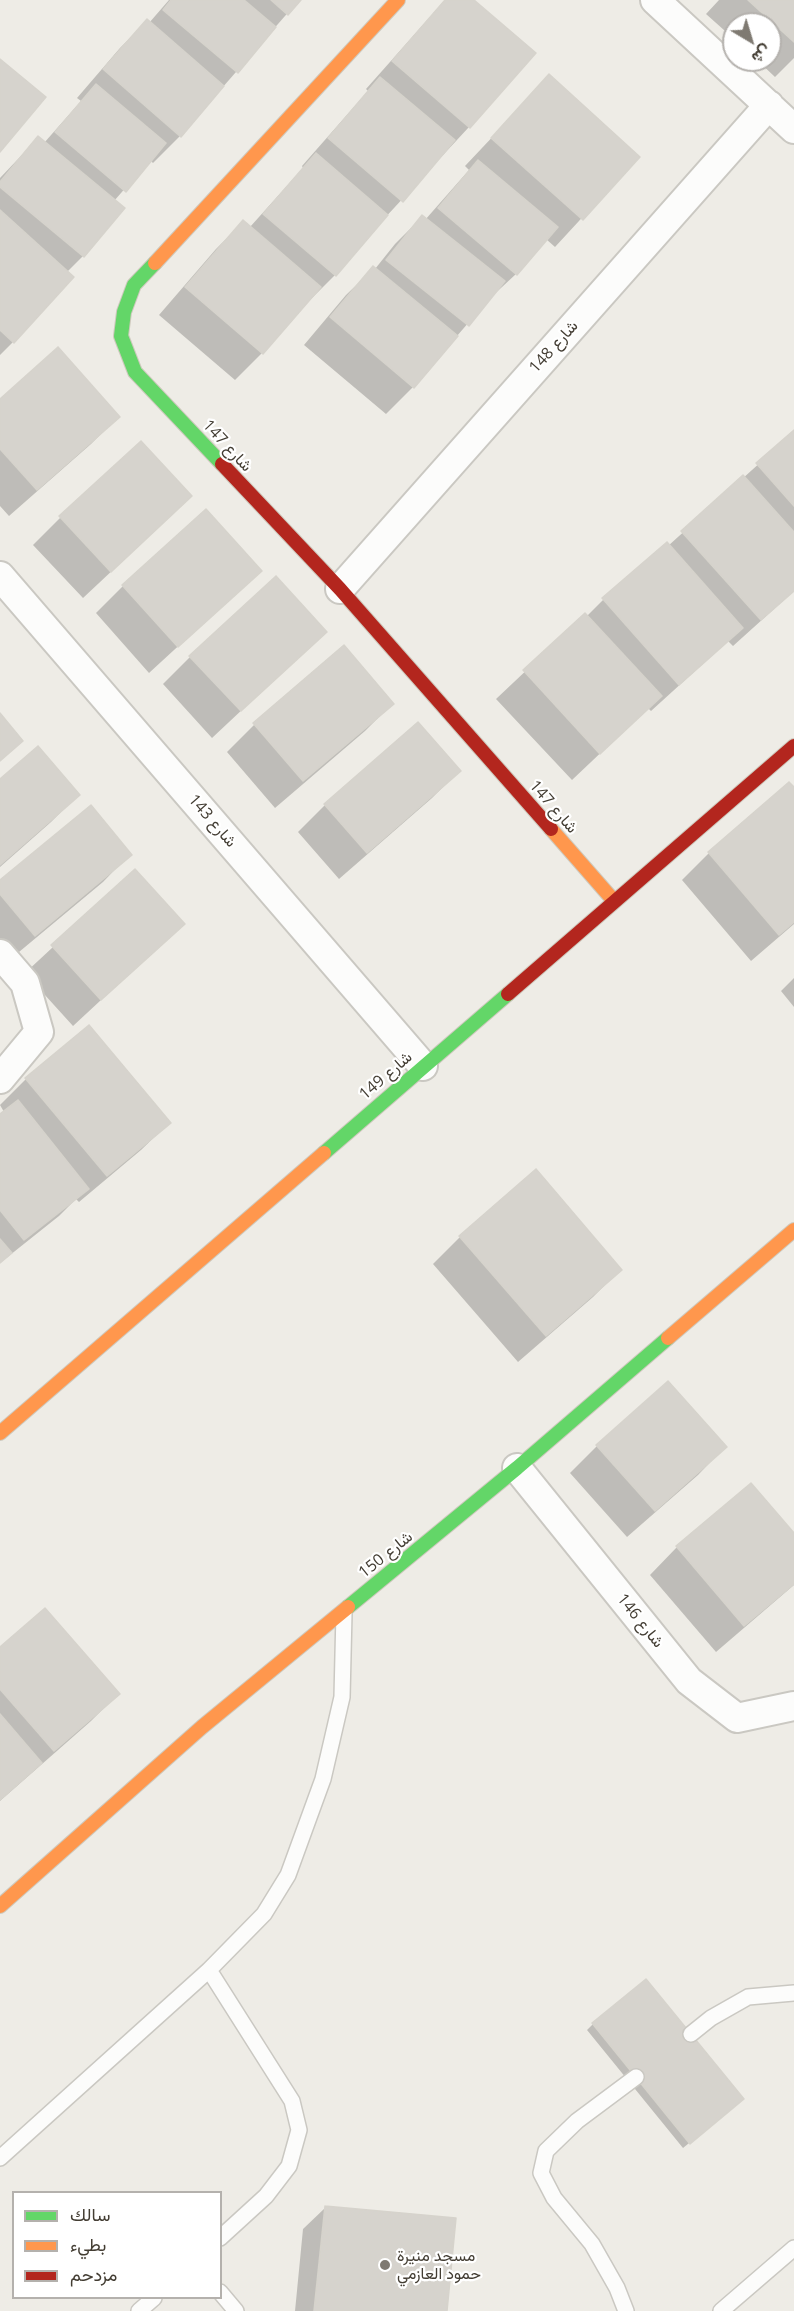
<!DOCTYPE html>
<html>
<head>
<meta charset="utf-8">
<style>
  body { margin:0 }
  #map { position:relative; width:794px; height:2311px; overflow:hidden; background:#eeece6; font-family:"Open Sans",Vazirmatn,sans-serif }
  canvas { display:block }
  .legend { position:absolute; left:12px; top:2191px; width:210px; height:108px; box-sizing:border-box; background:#fff; border:2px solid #b4b1ad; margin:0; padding:8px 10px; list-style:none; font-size:18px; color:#433d33 }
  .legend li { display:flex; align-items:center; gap:12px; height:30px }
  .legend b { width:30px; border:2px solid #b4b1ad }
  .north { position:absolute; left:722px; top:12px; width:60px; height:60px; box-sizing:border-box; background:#fff; border:2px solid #b4b1ad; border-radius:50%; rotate:142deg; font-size:16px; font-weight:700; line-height:24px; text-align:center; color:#433d33 }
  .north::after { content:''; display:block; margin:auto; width:21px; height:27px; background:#7f7a72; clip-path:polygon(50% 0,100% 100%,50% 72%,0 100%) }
</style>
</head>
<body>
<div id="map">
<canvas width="794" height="2311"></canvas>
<ul class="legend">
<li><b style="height:8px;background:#63d668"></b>سالك</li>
<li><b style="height:8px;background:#ff974d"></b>بطيء</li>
<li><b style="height:8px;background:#b3261e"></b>مزدحم</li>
</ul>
<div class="north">ش</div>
</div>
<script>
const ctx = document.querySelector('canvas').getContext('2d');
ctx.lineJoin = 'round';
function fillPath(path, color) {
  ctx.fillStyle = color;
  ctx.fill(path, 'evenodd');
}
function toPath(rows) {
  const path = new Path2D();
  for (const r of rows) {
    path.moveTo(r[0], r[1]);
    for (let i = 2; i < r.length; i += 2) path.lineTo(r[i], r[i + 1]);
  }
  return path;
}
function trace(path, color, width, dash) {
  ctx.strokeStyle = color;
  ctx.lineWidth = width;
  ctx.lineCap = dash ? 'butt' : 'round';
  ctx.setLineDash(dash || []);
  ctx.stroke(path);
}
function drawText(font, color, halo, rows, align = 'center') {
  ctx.font = font + ' "Open Sans",Vazirmatn,sans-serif';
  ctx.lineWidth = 4.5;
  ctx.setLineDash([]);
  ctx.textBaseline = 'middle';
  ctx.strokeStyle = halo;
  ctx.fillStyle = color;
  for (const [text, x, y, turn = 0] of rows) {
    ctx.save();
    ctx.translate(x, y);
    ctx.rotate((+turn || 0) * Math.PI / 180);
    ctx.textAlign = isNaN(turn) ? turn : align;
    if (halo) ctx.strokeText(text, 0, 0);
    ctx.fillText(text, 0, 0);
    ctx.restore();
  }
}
fillPath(toPath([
  [169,0,299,0,180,136,153,163,150,160,114,201,83,256,66,273,13,342,0,355,0,178,38,138,44,143,81,101,77,98,120,48,147,21,149,23],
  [445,0,472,0,533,53,469,127,382,221,335,275,308,302,306,301,262,353,235,380,159,315,216,249,243,222,250,227,303,168,302,166,368,91,366,89],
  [719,0,794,0,794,58,775,77,757,60,770,60,770,24,734,24,734,39,706,14],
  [549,77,638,157,555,247,546,239,516,274,488,300,413,387,386,414,304,345,346,295,374,268,375,269,395,244,422,217,425,220,469,170,465,166],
  [0,401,118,417,91,444,9,516,0,506],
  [794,432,794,591,733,646,728,641,651,711,648,708,572,780,496,699,585,615,587,616,603,600,668,546],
  [60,518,163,523,83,598,33,545],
  [260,571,149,673,96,613,123,586],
  [325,632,212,738,163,684,190,657],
  [344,647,392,704,365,731,275,808,227,752,254,725],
  [459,771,432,798,339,879,298,832,325,805],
  [0,781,78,795,51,822,0,867],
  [794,790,794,924,751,961,682,880,709,853],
  [130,854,103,882,7,962,0,954,0,882],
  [135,871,183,924,73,1026,25,973],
  [794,978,794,1007,781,991],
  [26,1079,169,1123,141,1150,79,1202,76,1199,59,1216,0,1263,0,1116,4,1112,0,1105],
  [460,1237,620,1270,593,1297,518,1362,433,1264],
  [597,1446,725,1447,698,1475,627,1537,570,1473],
  [751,1485,794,1536,794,1585,716,1652,650,1575,677,1547],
  [0,1649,118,1694,91,1721,0,1801],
  [593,2024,736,2105,683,2148,587,2030],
  [325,2208,445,2311,295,2311,303,2229]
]), '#0003');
const building = toPath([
  [171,0,244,0,276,27,238,73,163,10,171,0],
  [271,0,301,0,288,15,271,0],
  [445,0,474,0,536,53,470,128,392,61,445,0],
  [748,0,794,0,794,42,748,0],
  [147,19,224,86,181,137,103,69,147,19],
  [0,59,46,97,0,152,0,59],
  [549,74,640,157,583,220,491,138,549,74],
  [380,77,455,140,403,202,328,138,380,77],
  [96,84,166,143,126,192,55,132,96,84],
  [38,136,125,208,84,257,0,187,0,182,38,136],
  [316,153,388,215,336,276,263,214,316,153],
  [478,160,558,227,517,275,438,208,478,160],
  [0,210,74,277,14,343,0,330,0,210],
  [422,215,505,281,469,326,386,260,422,215],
  [243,220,321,287,263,354,185,287,243,220],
  [373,266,458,336,414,388,330,317,373,266],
  [58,347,120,417,37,490,0,449,0,399,58,347],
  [794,430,794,506,756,463,794,430],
  [141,441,192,496,111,572,59,516,141,441],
  [743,475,794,532,794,591,761,620,681,531,743,475],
  [206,509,262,571,178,647,122,585,206,509],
  [667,542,743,628,679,685,602,598,667,542],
  [276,576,327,632,241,711,189,656,276,576],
  [585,613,662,696,600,754,523,670,585,613],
  [344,645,394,704,303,781,253,723,344,645],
  [0,713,23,741,0,761,0,713],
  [418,722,461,771,367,853,324,804,418,722],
  [38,746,80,795,0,865,0,779,38,746],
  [789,782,794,787,794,922,779,935,708,852,789,782],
  [91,805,132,855,35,936,0,894,0,880,91,805],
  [135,869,185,924,101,1000,51,945,135,869],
  [89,1025,171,1123,107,1176,25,1078,89,1025],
  [18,1100,89,1189,24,1240,0,1210,0,1114,18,1100],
  [536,1169,622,1270,546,1336,459,1236,536,1169],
  [0,1239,12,1253,0,1263,0,1239],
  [668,1381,727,1447,655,1511,596,1445,668,1381],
  [751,1483,794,1533,794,1584,744,1626,676,1546,751,1483],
  [45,1608,120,1694,54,1751,0,1689,0,1647,45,1608],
  [0,1714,42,1763,0,1800,0,1714],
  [646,1979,744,2099,690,2144,592,2023,646,1979],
  [325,2206,456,2218,447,2311,314,2311,325,2206]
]);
fillPath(building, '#d6d3cd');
trace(building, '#d6d3cc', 1.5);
const lane = toPath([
  [691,2034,711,2018,748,1997,794,1993],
  [0,2158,209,1970],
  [220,2238,266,2196,289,2166,299,2130,292,2101,209,1970,264,1914,288,1875,323,1779,342,1697,344,1613],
  [220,2292,236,2311],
  [139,2311,154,2298],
  [626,2311,617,2288,592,2244,554,2198,541,2173,546,2151,577,2121,636,2077],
  [721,2311,794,2248]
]);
const street = toPath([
  [655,0,794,129],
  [0,576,423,1066],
  [340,589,769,105],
  [0,954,25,983,39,1032,0,1079],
  [517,1468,689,1681,737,1718,794,1706]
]);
const fast = toPath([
  [155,263,134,285,124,312,121,336,135,372,222,464],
  [324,1153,508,994],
  [348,1607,517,1468,668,1338]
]);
const slow = toPath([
  [155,263,398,0],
  [551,829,614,901],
  [668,1338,794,1230],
  [0,1433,324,1153],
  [0,1906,202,1727,348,1607]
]);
const jam = toPath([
  [222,464,340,589,551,829],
  [508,994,794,746]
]);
trace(lane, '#cac8c2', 18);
trace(street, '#cac8c2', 32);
trace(fast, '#cec9bd', 16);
trace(slow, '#cec9bd', 16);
trace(jam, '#cec9bd', 16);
trace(lane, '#fcfcfb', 15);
trace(street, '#fcfcfb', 28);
trace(fast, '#63d668', 14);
trace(slow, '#ff974d', 14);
trace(jam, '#b3261e', 14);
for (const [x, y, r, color] of [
  [385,2265,6,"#7f7a72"]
]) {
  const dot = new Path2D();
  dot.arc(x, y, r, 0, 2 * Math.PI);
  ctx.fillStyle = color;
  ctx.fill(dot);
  trace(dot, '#fff', 2);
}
drawText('16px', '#433d33', '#fff', [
  ["شارع 148",554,347,-48],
  ["شارع 147",227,446,47],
  ["شارع 147",553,807,49],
  ["شارع 143",212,821,49],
  ["شارع 149",386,1076,-41],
  ["شارع 150",386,1555,-39],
  ["شارع 146",640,1621,51]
]);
drawText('16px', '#433d33', '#fff', [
  ["مسجد منيرة",397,2256],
  ["حمود العازمي",397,2274]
], 'left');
</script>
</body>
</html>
